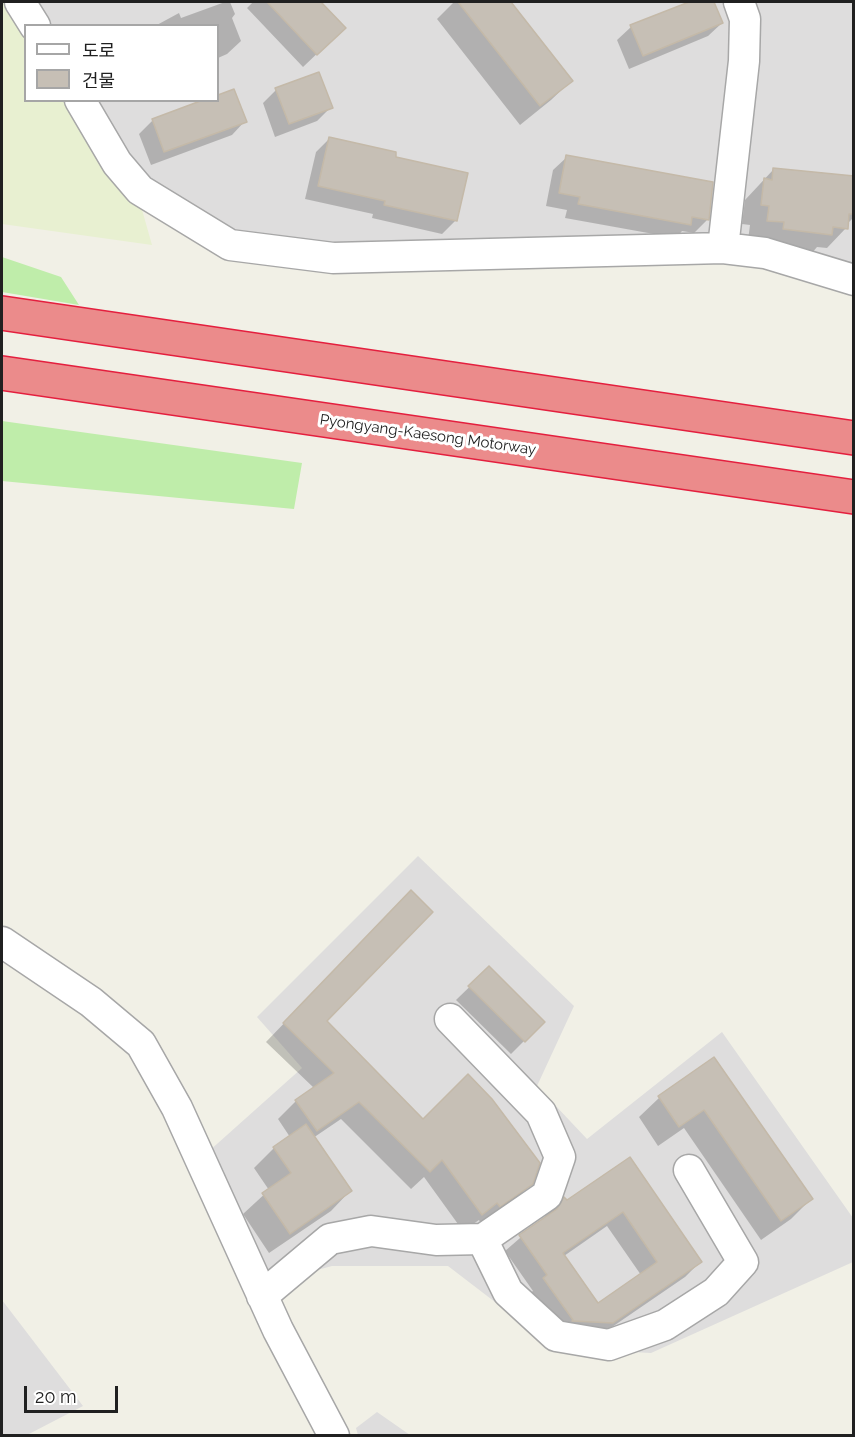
<!DOCTYPE html>
<html>
<head>
<meta charset="utf-8">
<style>
  body { margin:0 }
  #map { position:relative; width:855px; height:1437px; overflow:hidden; background:#f1f0e6; font-family:Raleway,"Noto Sans KR",sans-serif }
  canvas { display:block }
  .frame { position:absolute; inset:0; border:3px solid #202020; pointer-events:none }
  .legend { position:absolute; left:24px; top:24px; width:195px; height:78px; box-sizing:border-box; background:#fff; border:2px solid #a6a6a6; margin:0; padding:8px 10px; list-style:none; font-size:18px; color:#202020 }
  .legend li { display:flex; align-items:center; gap:12px; height:30px }
  .legend b { width:30px; border:2px solid #a6a6a6 }
  .scale { position:absolute; left:24px; top:1386px; width:94px; height:27px; box-sizing:border-box; border:3px solid #202020; border-top:0; padding-left:8px; font-size:18px; line-height:21px; white-space:nowrap; color:#202020; -webkit-text-stroke:4px #fff; paint-order:stroke }
</style>
</head>
<body>
<div id="map">
<canvas width="855" height="1437"></canvas>
<div class="frame"></div>
<ul class="legend">
<li><b style="height:8px;background:#fff"></b>도로</li>
<li><b style="height:16px;background:#c6bfb5"></b>건물</li>
</ul>
<div class="scale">20 m</div>
</div>
<script>
const ctx = document.querySelector('canvas').getContext('2d');
ctx.lineJoin = 'round';
function fillPath(path, color) {
  ctx.fillStyle = color;
  ctx.fill(path, 'evenodd');
}
function toPath(rows) {
  const path = new Path2D();
  for (const r of rows) {
    path.moveTo(r[0], r[1]);
    for (let i = 2; i < r.length; i += 2) path.lineTo(r[i], r[i + 1]);
  }
  return path;
}
function trace(path, color, width, dash) {
  ctx.strokeStyle = color;
  ctx.lineWidth = width;
  ctx.lineCap = dash ? 'butt' : 'round';
  ctx.setLineDash(dash || []);
  ctx.stroke(path);
}
function drawText(font, color, halo, rows, align = 'center') {
  ctx.font = font + ' Raleway,sans-serif';
  ctx.lineWidth = 6;
  ctx.setLineDash([]);
  ctx.textBaseline = 'middle';
  ctx.strokeStyle = halo;
  ctx.fillStyle = color;
  for (const [text, x, y, turn = 0] of rows) {
    ctx.save();
    ctx.translate(x, y);
    ctx.rotate((+turn || 0) * Math.PI / 180);
    ctx.textAlign = isNaN(turn) ? turn : align;
    if (halo) ctx.strokeText(text, 0, 0);
    ctx.fillText(text, 0, 0);
    ctx.restore();
  }
}
fillPath(toPath([
  [28,2,853,2,853,275,735,251,400,253,169,222,89,101,218,100,218,26,42,25],
  [418,856,574,1006,537,1086,587,1139,722,1032,853,1218,853,1262,651,1353,555,1348,448,1266,332,1266,266,1284,208,1152,302,1068,257,1017],
  [2,1300,83,1406,27,1435,2,1435],
  [377,1412,410,1435,358,1435,356,1428]
]), '#dedddd');
fillPath(toPath([
  [2,2,7,2,25,32,26,100,66,101,139,199,152,245,2,224]
]), '#e8f0d1');
fillPath(toPath([
  [2,257,61,277,79,305,2,292],
  [2,421,302,463,294,509,2,481]
]), '#bfedaa');
fillPath(toPath([
  [225,2,230,2,235,14,232,18,241,41,227,54,218,58,218,26,155,26,179,13,181,18],
  [253,2,319,2,344,28,303,67,247,8],
  [454,2,509,2,571,81,551,100,520,125,437,19],
  [693,2,713,2,722,23,708,36,629,69,617,40,631,27],
  [276,90,331,107,317,121,275,137,263,103],
  [234,91,245,121,232,135,151,165,139,134,153,120,218,100,218,97],
  [329,139,394,158,456,220,442,234,372,218,373,214,305,199,316,152],
  [567,157,711,183,707,220,694,233,682,231,676,238,565,218,567,210,546,206,553,170],
  [773,170,854,189,854,217,847,224,846,228,827,248,817,247,811,254,748,240,750,225,742,224,745,200],
  [393,910,325,1021,423,1121,531,1183,513,1202,481,1224,479,1220,463,1231,424,1177,411,1189,341,1119,313,1138,350,1191,331,1211,269,1253,243,1214,269,1190,254,1168,274,1148,290,1137,278,1119,296,1101,314,1088,266,1042],
  [489,968,543,1022,511,1054,456,1000],
  [714,1059,811,1199,791,1219,761,1240,684,1128,658,1146,639,1117,659,1098],
  [629,1159,700,1262,685,1277,596,1338,558,1336,529,1294,533,1291,505,1251,564,1200,566,1203],
  [607,1226,641,1275,598,1305,564,1256]
]), '#0003');
const building = toPath([
  [267,2,321,2,346,28,317,55,267,2],
  [458,2,511,2,573,81,540,106,458,2],
  [689,2,714,2,723,23,643,56,630,25,689,2],
  [319,72,333,108,289,124,275,88,319,72],
  [234,89,247,122,164,152,152,119,203,100,218,100,218,95,234,89],
  [329,137,396,152,396,157,468,173,457,221,384,205,385,201,318,186,329,137],
  [566,155,713,182,709,220,692,217,691,225,578,204,580,197,559,193,566,155],
  [773,168,854,176,854,214,849,214,848,229,833,227,832,235,783,229,784,222,767,221,769,206,761,205,764,178,772,180,773,168],
  [411,890,433,912,327,1021,423,1119,468,1074,492,1099,540,1163,533,1184,500,1207,497,1203,482,1215,442,1160,430,1172,359,1102,317,1131,295,1100,334,1073,283,1023,411,890],
  [489,966,545,1022,525,1042,468,986,489,966],
  [714,1057,813,1199,781,1221,704,1110,679,1127,658,1096,714,1057],
  [306,1124,352,1191,290,1234,262,1193,291,1173,273,1147,306,1124],
  [630,1157,702,1262,613,1323,572,1321,573,1320,543,1278,547,1275,519,1235,557,1209,564,1197,567,1200,630,1157],
  [623,1212,657,1262,598,1303,563,1253,623,1212]
]);
fillPath(building, '#c6bfb5');
trace(building, '#c4b9a8', 1.5);
const street = toPath([
  [20,2,35,26],
  [80,100,117,163,140,190,230,245,333,258,723,248,765,253,854,280],
  [723,248,744,61,745,19,739,2],
  [2,942,91,1002,141,1044,177,1108,278,1330,334,1436],
  [482,1239,508,1292,556,1336,609,1345,665,1325,716,1292,743,1262,689,1170],
  [262,1296,330,1239,371,1231,436,1240,483,1239,547,1195,560,1157,541,1113,450,1019]
]);
const highway = toPath([
  [2,313,854,438],
  [2,373,854,497]
]);
trace(street, '#a7a7a7', 33);
trace(highway, '#e41f3e', 36);
trace(street, '#fff', 30);
trace(highway, '#eb8b8b', 33);
drawText('15px', '#202020', '#fff', [
  ["Pyongyang-Kaesong Motorway",428,435,8]
]);
</script>
</body>
</html>
